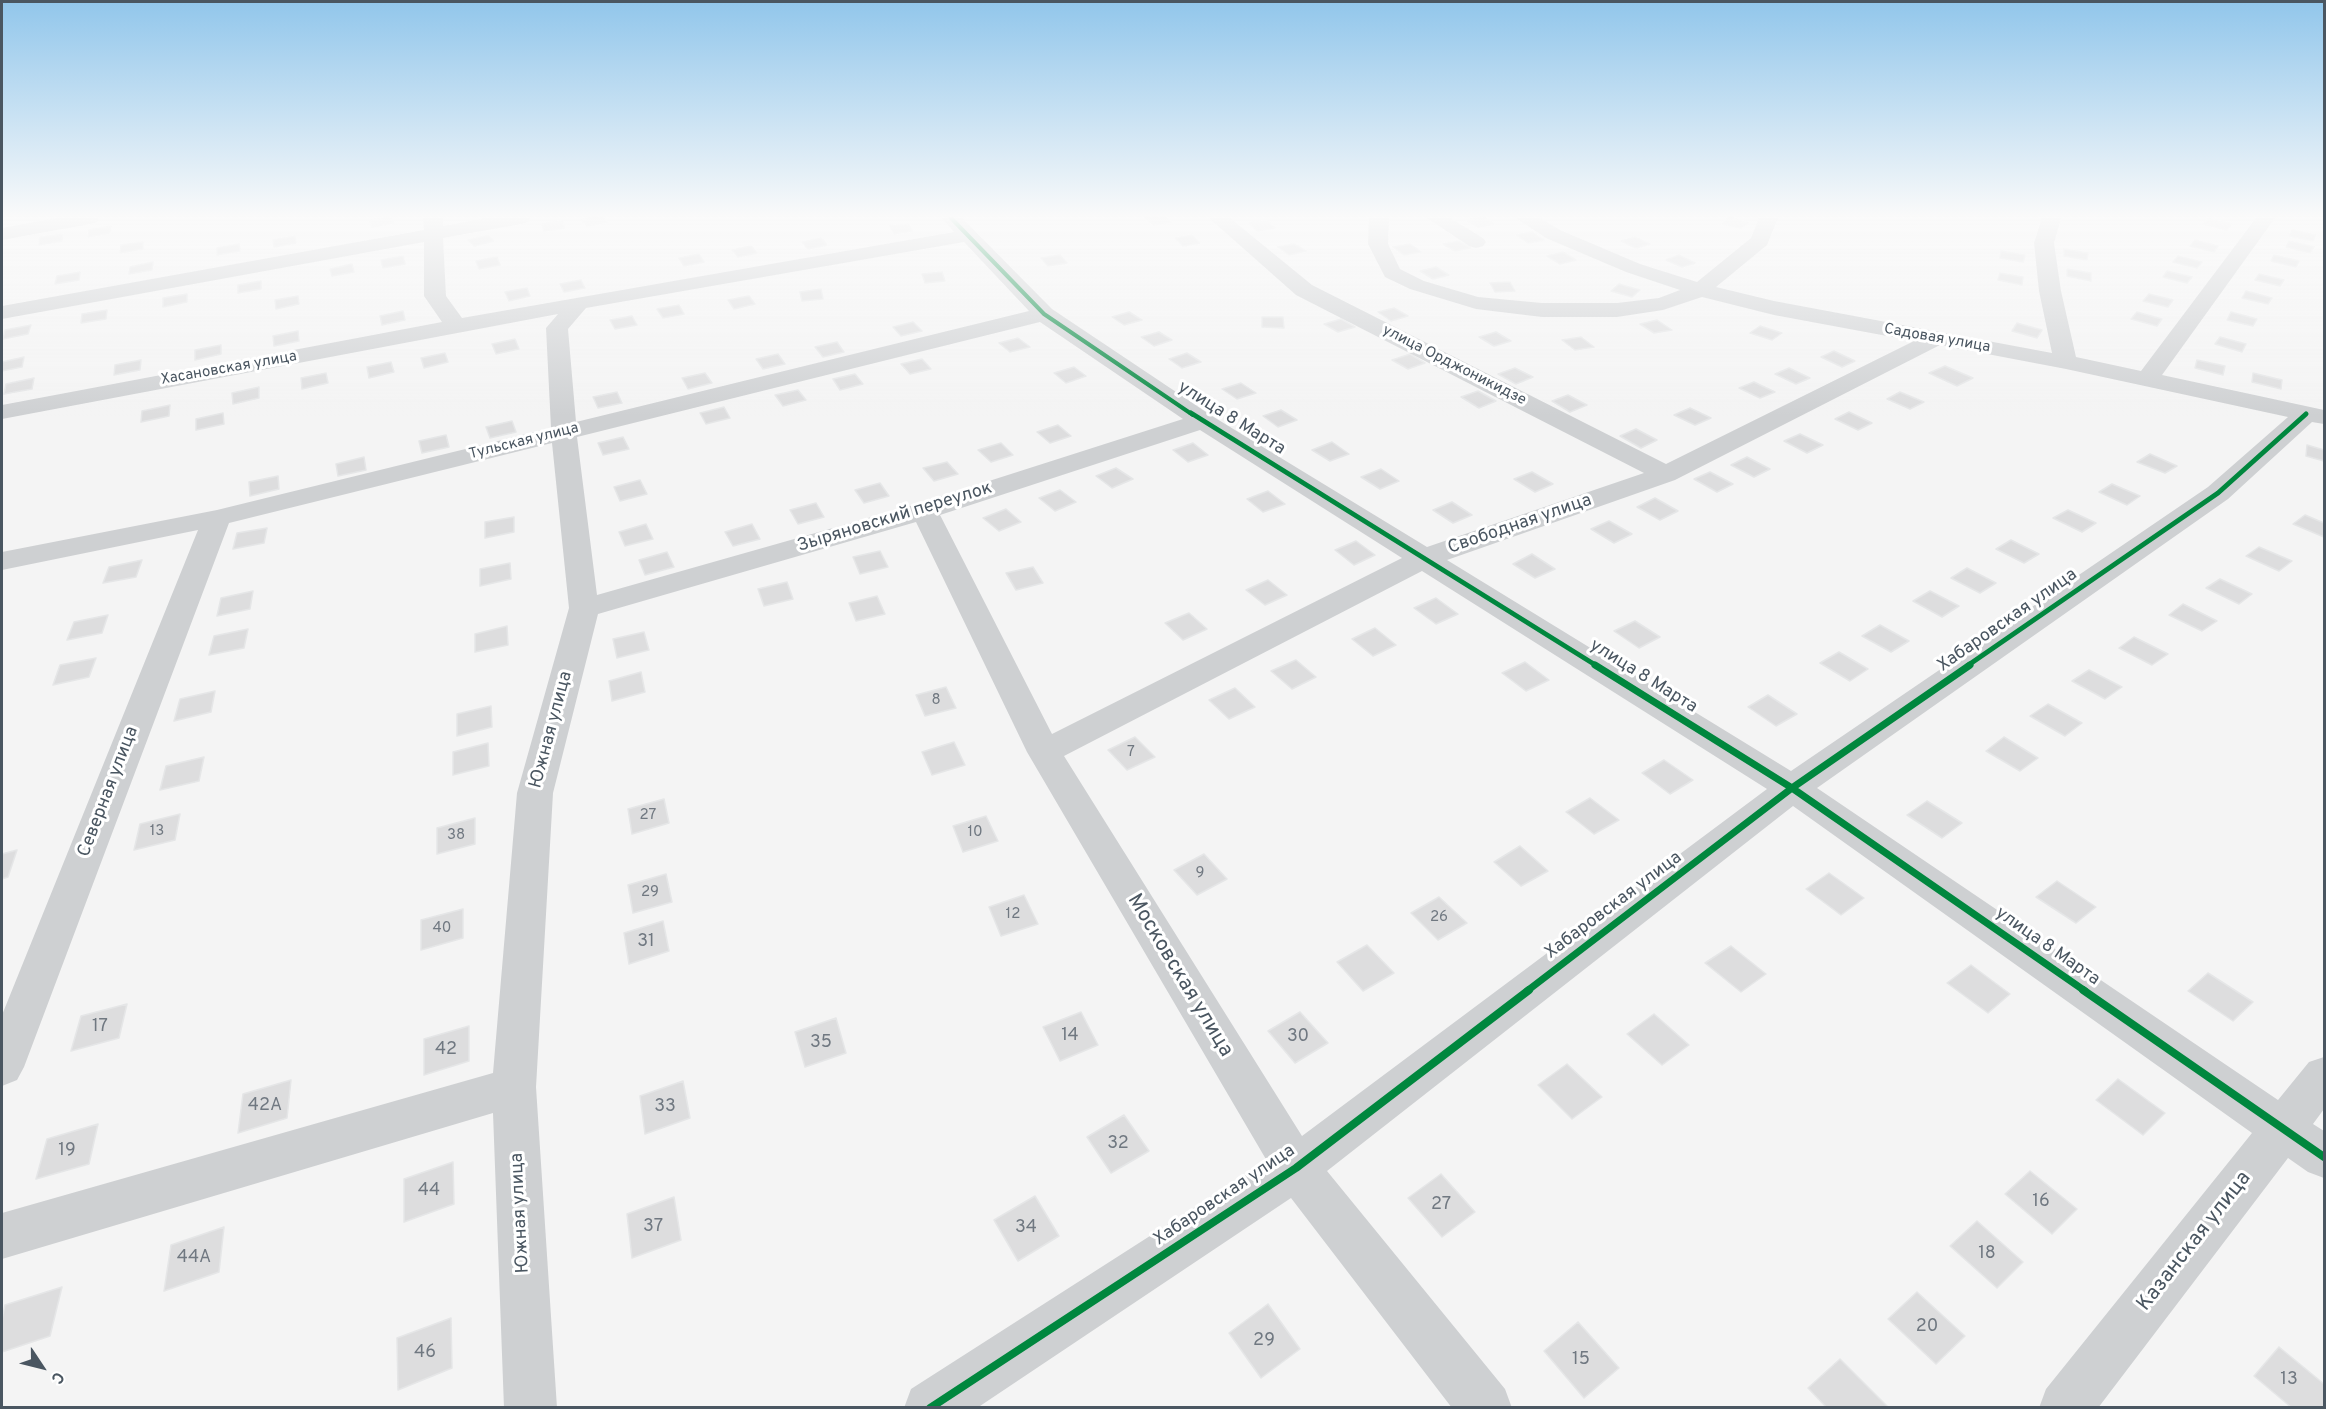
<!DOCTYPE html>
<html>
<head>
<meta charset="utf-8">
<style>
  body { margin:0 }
  #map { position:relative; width:2326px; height:1409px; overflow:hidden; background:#f4f4f4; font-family:Overpass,sans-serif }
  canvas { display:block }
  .frame { position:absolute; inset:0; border:3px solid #4a5661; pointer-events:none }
  .north { position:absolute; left:12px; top:1337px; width:60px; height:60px; -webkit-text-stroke:4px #fff; paint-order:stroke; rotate:125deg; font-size:16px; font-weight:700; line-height:24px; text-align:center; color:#4a5661 }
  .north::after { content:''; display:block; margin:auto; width:21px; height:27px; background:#4a5661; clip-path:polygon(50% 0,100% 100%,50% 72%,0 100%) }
</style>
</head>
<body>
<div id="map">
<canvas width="2326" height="1409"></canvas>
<div class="frame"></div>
<div class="north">С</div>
</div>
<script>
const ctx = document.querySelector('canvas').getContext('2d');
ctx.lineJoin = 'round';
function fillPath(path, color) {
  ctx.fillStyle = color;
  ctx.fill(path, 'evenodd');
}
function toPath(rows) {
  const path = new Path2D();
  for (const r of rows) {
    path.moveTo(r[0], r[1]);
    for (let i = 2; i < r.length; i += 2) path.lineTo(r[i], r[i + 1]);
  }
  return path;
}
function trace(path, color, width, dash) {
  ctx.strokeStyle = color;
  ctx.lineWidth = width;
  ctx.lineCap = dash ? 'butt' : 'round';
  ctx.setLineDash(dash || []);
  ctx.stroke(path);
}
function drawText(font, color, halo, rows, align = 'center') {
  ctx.font = font + ' Overpass,sans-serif';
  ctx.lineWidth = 6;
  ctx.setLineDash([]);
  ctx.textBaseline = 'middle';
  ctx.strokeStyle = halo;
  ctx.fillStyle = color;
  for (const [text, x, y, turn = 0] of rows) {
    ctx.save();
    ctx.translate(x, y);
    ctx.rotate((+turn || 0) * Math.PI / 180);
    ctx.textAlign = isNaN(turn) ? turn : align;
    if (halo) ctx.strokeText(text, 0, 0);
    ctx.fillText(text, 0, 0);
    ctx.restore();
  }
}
const building = toPath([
  [391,218,393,223,372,227,370,220,391,218],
  [590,218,603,218,607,222,587,226,582,220,590,218],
  [1145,218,1166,218,1171,222,1154,225,1145,218],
  [1484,218,1494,224,1478,227,1467,220,1484,218],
  [1728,218,1731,218,1748,223,1741,228,1722,224,1728,218],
  [2208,219,2231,224,2227,230,2204,224,2208,219],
  [562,221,564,228,544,231,542,224,562,221],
  [1267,221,1275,228,1257,231,1250,223,1267,221],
  [908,224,912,231,894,234,890,226,908,224],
  [111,226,110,233,88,237,89,230,111,226],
  [2292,230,2316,235,2313,241,2289,236,2292,230],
  [1532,232,1544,240,1528,243,1516,235,1532,232],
  [63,234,62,241,39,245,40,237,63,234],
  [488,235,494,241,474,246,468,240,488,235],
  [1192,235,1200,243,1183,246,1175,238,1192,235],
  [295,236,296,243,274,247,273,240,295,236],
  [1635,237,1650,244,1636,248,1621,241,1635,237],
  [821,238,827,245,808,249,802,242,821,238],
  [2195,240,2218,246,2214,252,2190,246,2195,240],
  [1459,241,1471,248,1455,251,1443,244,1459,241],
  [2289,241,2314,247,2310,253,2286,247,2289,241],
  [143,242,143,249,120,253,121,245,143,242],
  [239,244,240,251,217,255,217,248,239,244],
  [1294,244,1306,251,1289,255,1278,247,1294,244],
  [1410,244,1421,252,1404,255,1393,247,1410,244],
  [751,246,757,253,738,257,732,250,751,246],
  [2064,249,2088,253,2087,260,2064,256,2064,249],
  [2001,251,2025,255,2023,262,2000,258,2001,251],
  [1563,252,1576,260,1560,264,1547,256,1563,252],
  [699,254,704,262,684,266,679,258,699,254],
  [1060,255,1067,263,1048,266,1041,258,1060,255],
  [1679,255,1695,263,1682,267,1666,260,1679,255],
  [2274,255,2299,261,2296,267,2271,261,2274,255],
  [403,256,405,264,383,268,381,260,403,256],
  [2178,256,2202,262,2197,268,2173,262,2178,256],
  [497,257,500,265,479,269,476,261,497,257],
  [153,262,152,270,129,274,130,267,153,262],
  [352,264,354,272,332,276,330,269,352,264],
  [1436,267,1449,275,1433,279,1420,271,1436,267],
  [2067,269,2091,273,2091,281,2067,276,2067,269],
  [2167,271,2192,277,2187,283,2163,277,2167,271],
  [80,272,79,280,55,284,57,276,80,272],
  [942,272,945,281,925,283,922,274,942,272],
  [2000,273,2023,277,2022,285,1998,280,2000,273],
  [2259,274,2284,280,2280,286,2255,280,2259,274],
  [581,280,585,288,564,292,560,284,581,280],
  [261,281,261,289,238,293,238,285,261,281],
  [1510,282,1515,291,1495,292,1490,283,1510,282],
  [1619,284,1640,290,1632,297,1611,291,1619,284],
  [527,288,530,296,509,301,505,292,527,288],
  [821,289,823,299,802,301,800,292,821,289],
  [2246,291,2272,298,2268,304,2242,298,2246,291],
  [187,294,187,302,163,307,163,298,187,294],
  [2149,294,2173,300,2168,307,2143,301,2149,294],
  [298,296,299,304,276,309,275,300,298,296],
  [749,296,755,304,734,309,728,300,749,296],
  [679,305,684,314,663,318,657,309,679,305],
  [1394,308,1408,316,1391,321,1378,312,1394,308],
  [107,310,106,319,81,323,82,314,107,310],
  [403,311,405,320,382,325,380,316,403,311],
  [1129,312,1142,320,1124,325,1112,317,1129,312],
  [2137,312,2162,319,2157,326,2131,319,2137,312],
  [2231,312,2257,319,2253,326,2227,320,2231,312],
  [632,316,637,325,615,329,610,320,632,316],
  [1262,317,1283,317,1284,328,1262,327,1262,317],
  [1341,319,1355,327,1338,332,1324,324,1341,319],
  [1657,320,1672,330,1654,333,1640,324,1657,320],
  [913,322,922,331,901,336,893,327,913,322],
  [2017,323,2042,330,2037,338,2012,331,2017,323],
  [31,325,28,334,3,339,5,330,31,325],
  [1760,326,1782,333,1772,340,1750,333,1760,326],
  [298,331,299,341,274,346,273,336,298,331],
  [1159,332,1172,340,1154,346,1141,337,1159,332],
  [1496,332,1511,341,1494,346,1479,337,1496,332],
  [1581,337,1594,347,1575,350,1562,340,1581,337],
  [2220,337,2246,344,2242,352,2215,344,2220,337],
  [1018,338,1030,347,1010,352,999,343,1018,338],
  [515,339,519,349,496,354,492,344,515,339],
  [837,342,844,352,823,357,815,347,837,342],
  [221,345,221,354,195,360,195,350,221,345],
  [1834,351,1855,361,1842,367,1821,357,1834,351],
  [445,353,448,362,424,368,421,358,445,353],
  [1187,353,1201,362,1182,368,1169,359,1187,353],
  [778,354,785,364,763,369,756,359,778,354],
  [1410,354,1425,363,1408,369,1392,360,1410,354],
  [24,357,22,367,2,371,2,362,24,357],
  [922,359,931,369,910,374,901,364,922,359],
  [141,360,140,370,114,375,115,365,141,360],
  [2197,360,2225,366,2223,375,2195,368,2197,360],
  [391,362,394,372,369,378,367,367,391,362],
  [1945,366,1973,378,1957,386,1929,373,1945,366],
  [1074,367,1086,376,1066,383,1054,373,1074,367],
  [1515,368,1533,377,1516,384,1498,374,1515,368],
  [1789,368,1810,378,1796,384,1775,374,1789,368],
  [326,373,328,383,302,389,301,378,326,373],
  [705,373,712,383,688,389,682,378,705,373],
  [2253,373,2282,380,2281,389,2252,382,2253,373],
  [855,374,863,384,840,390,833,379,855,374],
  [34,378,32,389,4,394,6,384,34,378],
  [1754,382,1775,392,1760,398,1739,388,1754,382],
  [1241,383,1256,393,1237,399,1222,389,1241,383],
  [259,387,259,398,233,404,232,393,259,387],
  [798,390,806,400,783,406,775,395,798,390],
  [1478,391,1496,401,1479,408,1461,397,1478,391],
  [617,392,622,403,598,408,593,397,617,392],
  [1900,392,1924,402,1910,409,1887,399,1900,392],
  [1568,395,1587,405,1570,412,1552,401,1568,395],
  [170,405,169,416,141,422,142,411,170,405],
  [724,407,730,418,706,424,700,413,724,407],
  [1690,408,1711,418,1695,425,1674,415,1690,408],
  [1281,410,1297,420,1278,427,1263,416,1281,410],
  [1849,412,1872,423,1858,430,1835,419,1849,412],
  [223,413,224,424,196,430,196,419,223,413],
  [512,421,516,432,490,438,486,427,512,421],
  [1058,425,1071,436,1050,443,1037,432,1058,425],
  [1636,429,1657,440,1641,448,1620,436,1636,429],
  [1800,434,1823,445,1807,453,1784,441,1800,434],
  [446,435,449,447,422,453,419,441,446,435],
  [623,437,629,449,603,455,598,443,623,437],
  [1332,442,1349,454,1330,461,1312,450,1332,442],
  [1001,443,1013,455,991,462,978,450,1001,443],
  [1193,443,1208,455,1188,462,1173,450,1193,443],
  [2307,445,2324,450,2324,461,2306,456,2307,445],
  [2150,454,2177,466,2165,473,2137,462,2150,454],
  [364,457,366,470,338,476,336,464,364,457],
  [1747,457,1770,469,1754,477,1731,465,1747,457],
  [947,462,958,474,934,481,923,468,947,462],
  [1116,468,1133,479,1112,488,1096,476,1116,468],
  [1381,469,1399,481,1380,489,1361,477,1381,469],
  [1532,472,1553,484,1535,492,1514,479,1532,472],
  [1710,472,1733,484,1717,492,1694,479,1710,472],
  [278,476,279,489,250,496,249,482,278,476],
  [640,480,647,494,620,501,614,487,640,480],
  [880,483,889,496,864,503,855,490,880,483],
  [2112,484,2140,496,2127,505,2099,492,2112,484],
  [1060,490,1076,502,1055,511,1039,498,1060,490],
  [1268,491,1285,504,1263,512,1247,499,1268,491],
  [1655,498,1678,511,1660,520,1637,507,1655,498],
  [1452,502,1472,515,1453,523,1433,510,1452,502],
  [816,503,824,517,798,524,790,510,816,503],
  [1006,509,1021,522,999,531,983,518,1006,509],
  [2068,510,2096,523,2082,532,2053,518,2068,510],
  [2305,515,2324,523,2324,537,2293,524,2305,515],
  [514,517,514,532,485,538,485,522,514,517],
  [1609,521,1632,534,1614,543,1591,529,1609,521],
  [646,524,653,539,625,546,619,532,646,524],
  [752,524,760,539,733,546,725,532,752,524],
  [267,528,264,543,233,549,237,533,267,528],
  [2011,540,2039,554,2024,563,1996,549,2011,540],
  [1356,541,1375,555,1354,565,1335,550,1356,541],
  [2259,547,2292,561,2279,571,2246,556,2259,547],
  [880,551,888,567,860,574,853,557,880,551],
  [667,552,674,567,645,575,639,560,667,552],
  [1532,554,1555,569,1535,578,1513,564,1532,554],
  [142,560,136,577,103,583,109,567,142,560],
  [510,563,511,579,480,586,480,569,510,563],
  [1033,567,1043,583,1016,590,1006,573,1033,567],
  [1967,568,1996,583,1980,593,1951,578,1967,568],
  [2220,579,2252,594,2239,604,2206,588,2220,579],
  [1268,580,1287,595,1265,605,1246,590,1268,580],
  [787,582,793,599,764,606,758,589,787,582],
  [253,591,250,609,217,616,221,598,253,591],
  [1930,591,1959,606,1942,617,1913,601,1930,591],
  [877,596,885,614,856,621,849,603,877,596],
  [1436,598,1458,614,1436,624,1414,608,1436,598],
  [2183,604,2217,621,2202,631,2169,615,2183,604],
  [1189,613,1207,629,1183,640,1165,623,1189,613],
  [108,615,102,633,67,640,74,622,108,615],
  [1635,621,1660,637,1639,648,1614,631,1635,621],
  [1880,625,1909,641,1891,652,1862,636,1880,625],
  [507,626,508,645,475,652,475,634,507,626],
  [1375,628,1396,645,1373,656,1352,639,1375,628],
  [248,629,244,648,209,655,214,636,248,629],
  [644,632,649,650,617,658,613,639,644,632],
  [2134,637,2168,654,2152,665,2119,648,2134,637],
  [1839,652,1868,669,1850,681,1820,663,1839,652],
  [96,658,89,677,53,685,60,665,96,658],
  [1296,660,1316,677,1292,689,1271,671,1296,660],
  [1525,662,1549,680,1526,691,1502,673,1525,662],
  [2089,670,2122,687,2105,699,2072,681,2089,670],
  [641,672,645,692,612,701,609,681,641,672],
  [946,687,956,708,925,716,916,695,946,687],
  [1235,688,1255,707,1229,719,1209,700,1235,688],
  [215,691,211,712,174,721,180,699,215,691],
  [1768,695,1797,714,1776,726,1748,707,1768,695],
  [2048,704,2082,723,2065,736,2030,716,2048,704],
  [491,706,492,727,457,736,457,714,491,706],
  [1135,737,1155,757,1127,770,1108,750,1135,737],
  [2004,737,2038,758,2020,771,1986,751,2004,737],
  [954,742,965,765,932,775,922,752,954,742],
  [488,743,489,766,453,775,453,752,488,743],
  [204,757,199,781,160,790,166,766,204,757],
  [1664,760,1693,780,1670,794,1642,773,1664,760],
  [1590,798,1619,820,1594,834,1566,812,1590,798],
  [664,799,669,823,632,834,628,809,664,799],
  [1927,801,1962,823,1942,838,1907,815,1927,801],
  [180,814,175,840,134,850,140,824,180,814],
  [986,816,998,841,963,852,953,826,986,816],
  [475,818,475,844,437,854,437,828,475,818],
  [1520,846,1548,871,1521,886,1494,862,1520,846],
  [17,850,8,877,2,879,2,854,17,850],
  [1204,854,1227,879,1197,895,1174,870,1204,854],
  [1829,873,1864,898,1841,915,1806,889,1829,873],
  [666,874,672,902,633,913,628,885,666,874],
  [2057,881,2096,907,2076,923,2036,897,2057,881],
  [1024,895,1038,924,1001,936,989,907,1024,895],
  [1439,897,1467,923,1438,940,1411,913,1439,897],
  [463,909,463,938,421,950,421,920,463,909],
  [663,921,669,951,629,964,624,933,663,921],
  [1367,945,1394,973,1363,991,1337,962,1367,945],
  [1731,946,1766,974,1741,992,1705,963,1731,946],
  [1971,965,2010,994,1988,1013,1947,983,1971,965],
  [2208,973,2253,1002,2233,1021,2188,991,2208,973],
  [127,1004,119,1038,71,1051,81,1016,127,1004],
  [1081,1012,1098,1045,1060,1061,1043,1027,1081,1012],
  [1300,1012,1328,1043,1295,1063,1268,1031,1300,1012],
  [1654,1014,1689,1045,1662,1065,1627,1034,1654,1014],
  [836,1018,846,1053,805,1067,795,1032,836,1018],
  [469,1026,469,1061,424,1075,424,1039,469,1026],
  [1567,1064,1602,1097,1572,1119,1538,1085,1567,1064],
  [2118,1079,2165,1113,2143,1135,2096,1100,2118,1079],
  [291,1080,287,1118,238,1133,243,1094,291,1080],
  [683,1081,690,1118,645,1134,640,1096,683,1081],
  [1124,1115,1149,1151,1111,1173,1087,1137,1124,1115],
  [98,1124,89,1164,36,1179,47,1139,98,1124],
  [453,1162,454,1204,404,1222,404,1179,453,1162],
  [2030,1171,2077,1209,2052,1234,2005,1194,2030,1171],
  [1441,1174,1475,1212,1442,1237,1408,1198,1441,1174],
  [1035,1196,1059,1236,1018,1261,994,1220,1035,1196],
  [674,1197,681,1240,632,1258,627,1214,674,1197],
  [1977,1221,2023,1262,1997,1288,1950,1246,1977,1221],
  [224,1227,219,1272,164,1291,171,1245,224,1227],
  [62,1287,50,1336,2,1352,2,1319,5,1305,62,1287],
  [1917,1292,1965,1336,1936,1364,1888,1319,1917,1292],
  [1268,1304,1300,1349,1261,1378,1229,1333,1268,1304],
  [451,1318,452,1368,398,1390,397,1338,451,1318],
  [1578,1322,1619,1368,1584,1398,1544,1351,1578,1322],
  [2279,1347,2324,1384,2324,1408,2292,1408,2254,1376,2279,1347],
  [1840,1359,1888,1407,1827,1408,1808,1388,1840,1359]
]);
fillPath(building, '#ddddde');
trace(building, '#e5e6e7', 1.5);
fillPath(toPath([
  [56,218,99,218,97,222,90,224,2,240,2,228,56,218],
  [423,218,443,218,443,226,487,218,530,218,528,222,521,224,443,238,446,296,462,318,954,232,942,218,962,218,1052,309,1212,416,1427,547,1644,473,1296,295,1209,218,1230,218,1312,285,1666,464,1914,341,1774,315,1702,297,1663,310,1617,317,1542,317,1476,309,1410,289,1385,277,1368,244,1369,218,1389,218,1388,244,1400,269,1424,281,1478,297,1542,303,1617,303,1659,298,1680,290,1626,272,1546,238,1516,218,1540,218,1560,230,1640,264,1697,282,1751,238,1759,218,1778,218,1767,245,1716,287,1774,301,2052,353,2039,291,2034,243,2042,218,2061,218,2054,243,2061,291,2076,357,2141,371,2256,218,2275,218,2162,375,2324,410,2324,424,2312,422,2228,499,1817,788,2278,1100,2309,1062,2324,1057,2324,1109,2313,1124,2324,1131,2324,1178,2308,1172,2288,1158,2098,1408,2039,1408,2046,1389,2252,1133,1793,806,1327,1171,1505,1389,1512,1408,1452,1408,1291,1198,977,1408,904,1408,911,1389,1267,1161,1027,752,916,522,598,614,553,793,536,1087,557,1408,504,1408,493,1113,2,1259,2,1213,493,1073,517,793,569,608,552,443,229,523,24,1067,17,1080,2,1086,2,1015,198,530,2,570,2,552,217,510,551,428,546,328,558,314,2,419,2,405,442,322,424,296,424,242,2,319,2,306,424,230,423,218],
  [964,242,1029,311,576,422,568,329,586,308,964,242],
  [1040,322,1183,419,914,505,597,595,577,437,1040,322],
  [1940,345,2066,369,2288,417,2208,487,1791,771,1447,560,1675,480,1940,345],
  [1200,430,1402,558,1052,734,940,515,1200,430],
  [1422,571,1767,789,1302,1136,1064,756,1422,571],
  [1427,218,1450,218,1483,238,1486,242,1483,246,1476,248,1469,246,1427,218]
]), '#ced0d2');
trace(toPath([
  [951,218,1044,314,1193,415]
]), '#00873e', 4);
trace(toPath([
  [1191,413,1597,666],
  [1967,666,2218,493,2306,414]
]), '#00873e', 5);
trace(toPath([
  [1595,665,1792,788,2085,991],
  [1527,991,1792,788,1970,665]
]), '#00873e', 7);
trace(toPath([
  [2083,990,2324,1157],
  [930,1408,1296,1168,1529,990]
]), '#00873e', 8);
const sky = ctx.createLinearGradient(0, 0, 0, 416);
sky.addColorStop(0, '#91c6eb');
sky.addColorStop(0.52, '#fafafa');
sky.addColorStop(1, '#fafafa00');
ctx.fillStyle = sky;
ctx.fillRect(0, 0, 2326, 416);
drawText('15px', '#4a5661', '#fff', [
  ["Садовая улица",1937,339,10],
  ["улица Орджоникидзе",1454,366,27],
  ["Хасановская улица",229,369,-10],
  ["Тульская улица",524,442,-14]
]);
drawText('15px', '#707881', null, [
  ["8",936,701],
  ["7",1131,753],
  ["27",648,816],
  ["13",157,832],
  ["10",975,833],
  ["38",456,836],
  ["9",1200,874],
  ["29",650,893],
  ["12",1013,915],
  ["26",1439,918],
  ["40",442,929]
]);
drawText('18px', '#4a5661', '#fff', [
  ["улица 8 Марта",1231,419,32],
  ["Зыряновский переулок",895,518,-17],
  ["Свободная улица",1520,525,-19],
  ["Хабаровская улица",2008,621,-35],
  ["улица 8 Марта",1643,677,32],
  ["Южная улица",552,730,-75],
  ["Северная улица",109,792,-69],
  ["Хабаровская улица",1614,906,-37],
  ["улица 8 Марта",2047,947,35],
  ["Хабаровская улица",1225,1196,-34],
  ["Южная улица",521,1213,-93]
]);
drawText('18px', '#707881', null, [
  ["31",646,942],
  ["17",100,1027],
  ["14",1070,1036],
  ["30",1298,1037],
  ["35",821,1043],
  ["42",446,1050],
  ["42А",265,1106],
  ["33",665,1107],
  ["32",1118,1144],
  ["19",67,1151],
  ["44",429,1191],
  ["16",2041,1202],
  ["27",1441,1205],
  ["37",653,1227],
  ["34",1026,1228],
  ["18",1987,1254],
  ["44А",194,1258],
  ["20",1927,1327],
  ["29",1264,1341],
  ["46",425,1353],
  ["15",1581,1360],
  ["13",2289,1380]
]);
drawText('21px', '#4a5661', '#fff', [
  ["Московская улица",1179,976,59],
  ["Казанская улица",2195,1242,-52]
]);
</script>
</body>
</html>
